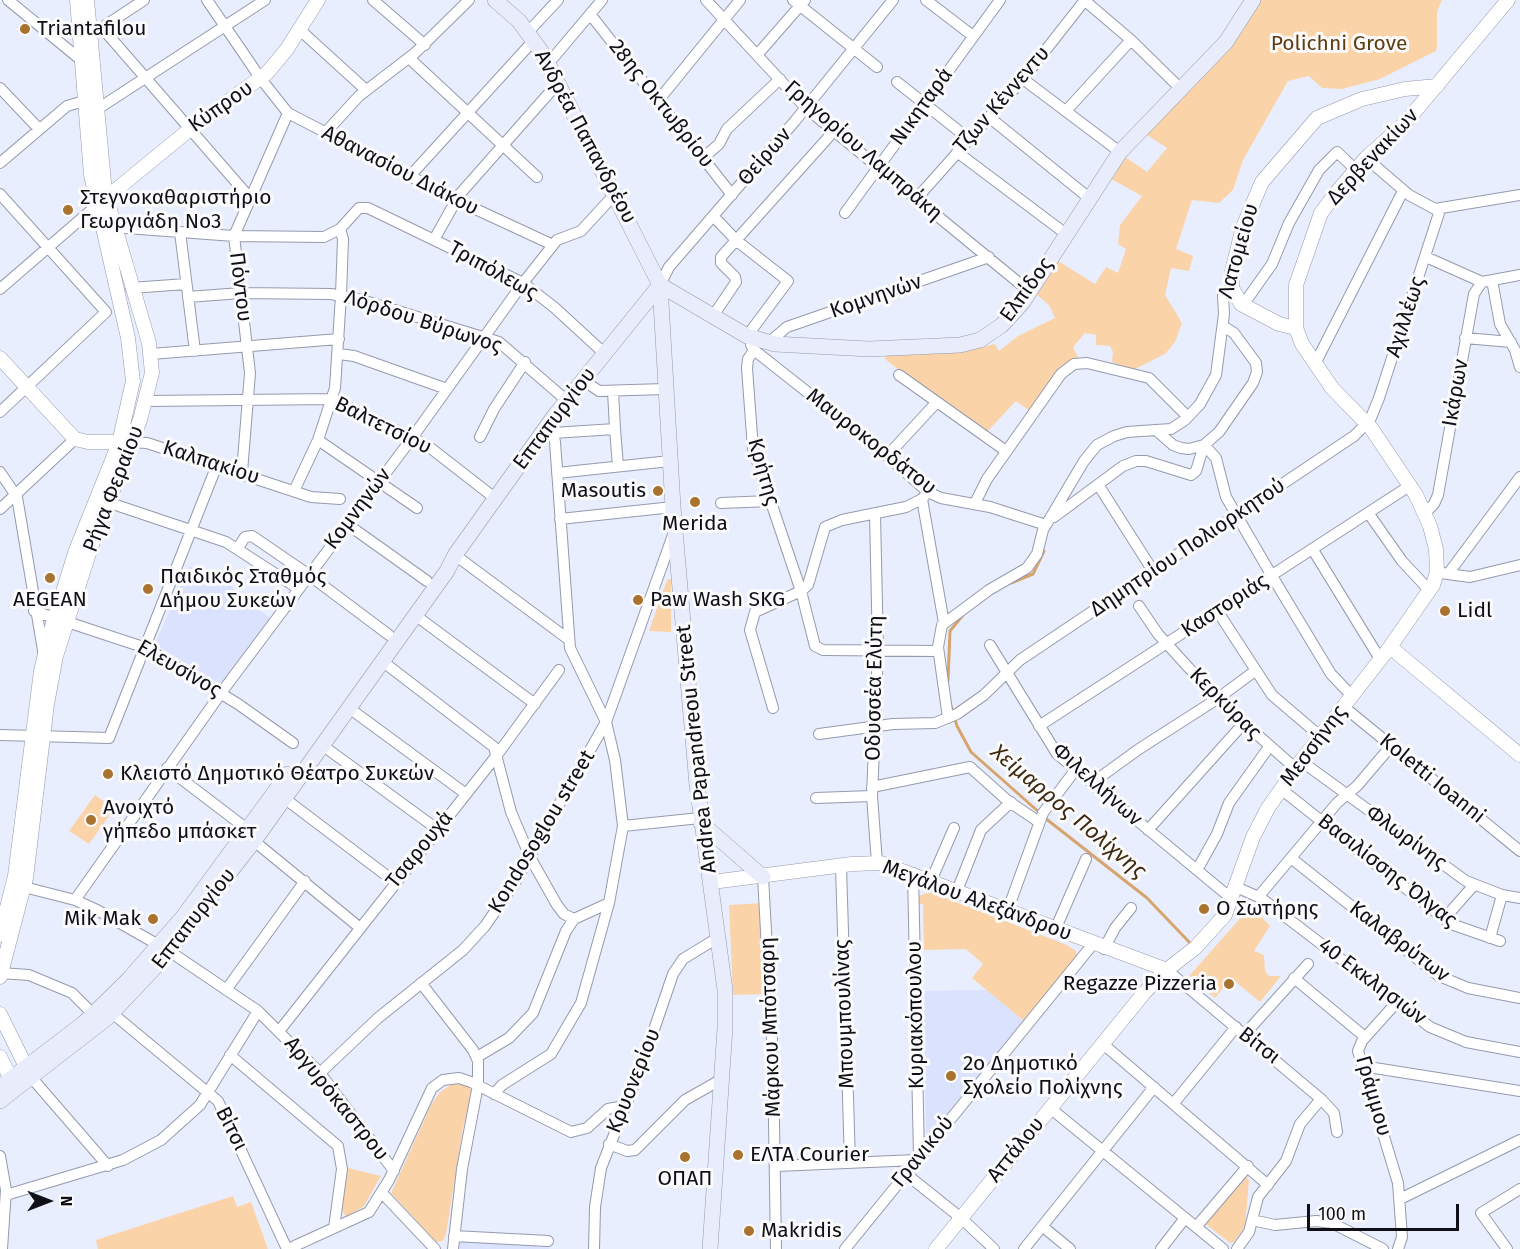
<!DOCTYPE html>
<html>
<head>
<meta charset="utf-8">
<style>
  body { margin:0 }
  #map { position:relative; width:1520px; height:1249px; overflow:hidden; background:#e9eefe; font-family:"Fira Sans",sans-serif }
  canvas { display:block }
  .north { position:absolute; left:18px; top:1171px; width:60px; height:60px; -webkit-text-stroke:4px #fbfbfb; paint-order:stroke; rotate:90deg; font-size:16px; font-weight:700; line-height:24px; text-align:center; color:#0f1017 }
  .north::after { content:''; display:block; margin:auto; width:21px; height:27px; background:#0f1017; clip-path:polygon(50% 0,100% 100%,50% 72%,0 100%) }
  .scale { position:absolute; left:1307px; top:1204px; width:152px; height:27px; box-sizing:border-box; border:3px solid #0f1017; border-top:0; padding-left:8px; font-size:18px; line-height:21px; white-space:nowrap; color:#0f1017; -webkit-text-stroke:4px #fbfbfb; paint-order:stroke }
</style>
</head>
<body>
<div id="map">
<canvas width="1520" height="1249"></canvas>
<div class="north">N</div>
<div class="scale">100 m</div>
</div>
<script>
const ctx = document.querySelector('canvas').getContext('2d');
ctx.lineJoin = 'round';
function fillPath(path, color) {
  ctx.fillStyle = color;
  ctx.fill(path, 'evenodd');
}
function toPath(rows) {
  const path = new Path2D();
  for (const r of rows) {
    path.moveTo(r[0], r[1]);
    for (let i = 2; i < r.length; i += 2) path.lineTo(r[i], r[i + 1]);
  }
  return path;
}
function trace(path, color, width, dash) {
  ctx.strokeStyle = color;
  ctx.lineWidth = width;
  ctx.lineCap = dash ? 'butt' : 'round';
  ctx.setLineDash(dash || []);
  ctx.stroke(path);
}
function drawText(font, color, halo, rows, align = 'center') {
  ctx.font = font + ' "Fira Sans",sans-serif';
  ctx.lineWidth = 6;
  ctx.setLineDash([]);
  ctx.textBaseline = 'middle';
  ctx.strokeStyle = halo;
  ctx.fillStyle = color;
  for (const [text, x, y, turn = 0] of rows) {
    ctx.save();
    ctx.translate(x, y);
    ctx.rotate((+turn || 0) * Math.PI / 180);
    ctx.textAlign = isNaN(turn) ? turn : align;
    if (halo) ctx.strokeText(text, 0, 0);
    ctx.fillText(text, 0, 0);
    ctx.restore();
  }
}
fillPath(toPath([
  [189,566,222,579,270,618,221,685,155,644],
  [987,990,1024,1021,934,1132,926,1136,923,991],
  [457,1242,549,1244,549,1249,457,1249]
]), '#dbe2fe');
fillPath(toPath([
  [1259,0,1442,0,1437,12,1437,47,1436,51,1380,79,1342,89,1322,88,1309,76,1288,81,1243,160,1233,190,1219,203,1192,200,1176,249,1193,256,1189,271,1171,268,1165,295,1182,323,1175,342,1165,354,1133,370,1112,362,1113,352,1110,346,1096,345,1096,335,1085,333,1073,347,1079,359,1030,411,1016,401,986,433,930,395,885,359,886,354,974,349,995,344,999,351,1018,336,1055,318,1049,305,1037,295,1058,261,1095,284,1106,267,1118,273,1126,249,1118,244,1120,225,1142,196,1111,179,1124,156,1147,172,1167,148,1147,135,1204,75],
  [671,579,671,632,649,631,667,580],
  [95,795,114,809,89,844,69,831],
  [930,892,1067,945,1076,951,1077,956,1024,1021,972,978,983,964,966,949,924,950,923,904,918,904,918,896],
  [762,903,766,994,733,995,729,905],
  [1251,906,1270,926,1254,951,1264,955,1265,971,1269,976,1281,976,1260,1002,1231,978,1215,998,1189,976],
  [452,1084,469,1085,472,1094,463,1128,446,1234,443,1241,436,1242,391,1193,431,1105,440,1092],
  [348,1168,381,1176,364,1206,346,1217,341,1208],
  [1244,1174,1249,1180,1245,1227,1234,1242,1230,1243,1203,1222],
  [233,1196,237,1207,251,1202,268,1249,98,1249,96,1240]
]), '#fbd3a9');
trace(toPath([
  [1011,583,1033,574,1044,551],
  [948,681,950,631,963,615],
  [951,706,957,726,971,752,1040,813],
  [1045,818,1147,898,1192,945]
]), '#d6a56e', 3);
const minor = toPath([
  [8,0,81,60],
  [207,0,261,79,288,113,456,200,553,245],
  [373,0,425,45],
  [706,0,806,108,1030,292],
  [793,0,877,67],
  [926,0,973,36],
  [1084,0,1131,40,1182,90],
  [590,14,732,195],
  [103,29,250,198],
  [300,30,366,90],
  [97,31,144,0],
  [528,32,558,0],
  [757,55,805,0],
  [409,58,537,177],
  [548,64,602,0],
  [1023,79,1120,152],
  [897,82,969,139],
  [0,88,39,129],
  [657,102,740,0],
  [96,110,265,0],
  [1066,111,1131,40],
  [989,117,1089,198],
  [326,132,359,96,415,53,469,0],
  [957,152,1066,234],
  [703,158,719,144,727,129,780,79],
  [1366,158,1409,195,1435,209,1520,195],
  [0,163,67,106,84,101],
  [411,175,534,40],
  [0,194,106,312,0,412],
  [917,198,1023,79,1085,0],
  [845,213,1000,0],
  [713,216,737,241,788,281,747,336],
  [113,227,234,236,324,237,340,229,359,208,368,208,523,283,555,308,605,354],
  [180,232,195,351],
  [435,238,459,195,558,83],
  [1426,257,1482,282],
  [1492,280,1500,324,1515,350,1520,367],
  [660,285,669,267,795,121,893,0],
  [131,288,186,284],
  [0,289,96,206],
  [188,297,241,293,331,294,362,300,499,342,566,400],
  [1243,305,1272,264,1289,223,1319,170,1337,152,1356,170],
  [713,316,736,282,735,277,721,263,721,257,834,131],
  [1465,338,1511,342],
  [768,343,787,327,989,257],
  [751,345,754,350,878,448,928,492,941,498,990,507,1046,525],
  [754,350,748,359,747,368,753,449,801,591,815,646,823,650,938,651],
  [151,354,339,339],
  [339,354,354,356,447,389],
  [1315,364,1403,191],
  [899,375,1006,451],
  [583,380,599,391,665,389],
  [146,401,332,399,428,446,496,499],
  [615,429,618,466],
  [1157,431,1173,445,1181,448,1189,449,1204,445,1219,432,1253,383,1257,372,1256,363,1234,333,1223,326],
  [553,433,615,429,613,391],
  [480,437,494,409,525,362],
  [318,440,417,508],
  [130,442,147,443,311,497,340,499],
  [1204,445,1216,458,1226,497,1272,576,1331,674,1352,696],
  [887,456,936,403],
  [0,472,17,497,44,656],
  [242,472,250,373,234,236,288,113],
  [557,473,670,461],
  [1099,486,1153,571],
  [294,491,318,440,335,388,341,295,343,239,340,229],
  [922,499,944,623],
  [107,502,226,542,299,589],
  [721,503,770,501],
  [975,503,987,479,1061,374,1074,364,1087,363,1149,378,1188,417],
  [0,509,75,439],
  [1425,513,1434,504,1438,495,1474,294,1482,282,1520,275],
  [875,514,878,651,872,796,877,863],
  [1369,514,1402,561,1430,591],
  [1054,517,1123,466,1136,461,1146,461,1191,475,1196,471,1204,445],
  [560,519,673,507],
  [347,524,427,581],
  [238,548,245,537,252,536,309,575,389,635],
  [1313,550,1380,659],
  [455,555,568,639],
  [1437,572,1448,574,1520,477],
  [1448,574,1470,577,1520,565],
  [1139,606,1158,634,1217,699,1295,768],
  [34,611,146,648,238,704,293,743],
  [1218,612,1272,695,1320,736],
  [415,615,535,704],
  [990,645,1057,754,1232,899],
  [382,661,494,747,511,812,531,859,557,905,564,914,574,919],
  [1344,707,1520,851],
  [349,708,466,794],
  [773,708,750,630,755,612,801,591,808,585,825,527,842,520,906,507,922,499,928,492],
  [948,718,938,647,942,625,989,590,1027,568,1037,554,1043,530,1084,461,1097,445,1114,436,1127,432,1171,429,1185,420,1200,404,1216,375,1224,314,1223,296,1232,288],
  [1039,726,1411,485],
  [819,734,893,724,935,723,957,714,984,695,1020,660,1354,436,1370,420,1379,398,1440,210],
  [0,735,109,738,217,465],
  [322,745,437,829],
  [1301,761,1466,881,1502,895,1520,898],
  [167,768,247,829],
  [1092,783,1139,749,1217,699,1255,671],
  [872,787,970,767,1008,801,1039,822],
  [1281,789,1451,924,1500,941],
  [284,798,395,882],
  [816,798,872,796],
  [623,826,700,818],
  [1148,830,1243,724],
  [254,841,359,927],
  [1291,858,1439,976,1468,988,1520,998],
  [841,866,850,1163],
  [1197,870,1217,834,1229,803,1269,747],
  [913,873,919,1157],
  [763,877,773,1058,776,1249],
  [931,881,954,828],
  [16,885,75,900,97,910,169,951,258,1011,320,1073,394,1171],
  [1236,887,1261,898,1430,1027,1466,1042,1520,1052],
  [957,891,981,830,1011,802],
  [1259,896,1337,803,1357,786,1391,746],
  [75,900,221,693,412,438,523,283,557,240,581,231,615,194],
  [1007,912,1043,813,1076,769],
  [1444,919,1474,885],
  [1055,930,1086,859],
  [1490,938,1502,895],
  [1104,949,1115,928,1131,908],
  [1167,970,1321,1099,1334,1113,1337,1132],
  [0,973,29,975,72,993,94,1015],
  [1294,978,1365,1037],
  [421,983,473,1050,478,1061,478,1085,462,1169,453,1249],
  [226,990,305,881],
  [1397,1002,1362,1041,1358,1051,1398,1183,1402,1237,1398,1249],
  [112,1013,218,1101,287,1249],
  [280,1030,497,755,559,670],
  [1244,1035,1308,964],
  [1103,1044,1268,1185],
  [230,1055,338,1146,342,1169,334,1228],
  [477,1057,509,1038,533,1013,566,931,574,919,609,903],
  [1362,1066,1520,1091],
  [320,1073,378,1018,463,950,485,926,514,884,606,722,673,535],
  [31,1077,108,1166],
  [494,1094,502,1085,551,1054,581,1003,609,903,623,826,615,760,606,722,570,648,555,442,552,431,547,426],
  [1174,1103,1236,1027],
  [1050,1108,1223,1249],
  [609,1144,627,1151,635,1150,685,1100,722,1079],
  [0,1156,6,1190,2,1249],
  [776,1166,917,1160],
  [906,1174,961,1218,994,1249],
  [382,1193,435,1249],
  [6,1195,123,1160,161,1140,200,1105,258,1011],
  [1400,1199,1520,1140],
  [1252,1220,1275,1225,1316,1221,1332,1223,1383,1249],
  [1042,1226,1070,1249],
  [1196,1227,1248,1166],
  [454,1236,548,1241],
  [288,1249,369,1212,389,1180,432,1088,443,1080,459,1078,471,1082,571,1132,587,1128,608,1109,625,1106],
  [594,1249,595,1207,601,1168,645,1056,673,974,683,959,719,937],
  [845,1249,1093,944],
  [1024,1249,1154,1087],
  [1161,1249,1185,1218],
  [1237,1249,1249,1232,1258,1197,1286,1161,1300,1124,1321,1099],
  [1507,1249,1481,1213,1520,1189]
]);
const tertiary = toPath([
  [100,203,189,130,267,73,287,49,318,0],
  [1296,328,1279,324,1241,304,1232,288,1232,271,1243,227,1262,182,1317,118,1362,99,1405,89,1437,86],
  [0,358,75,439,88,442,125,442],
  [1390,647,1520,755],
  [712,882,852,864,881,863,1167,970],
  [0,935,15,876,41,671,50,633,76,550,119,443,133,381,128,338,91,175,77,0],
  [0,977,26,878,47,704,56,656,91,547,140,420,152,373,149,343,105,193,87,0],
  [0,1014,30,1075],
  [0,1057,15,1087],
  [936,1249,1144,993,1164,972,1195,948,1225,915,1253,837,1268,808,1301,761,1390,647,1433,585,1437,572,1436,549,1430,526,1416,495,1371,428,1332,388,1302,344,1296,328,1296,285,1321,213,1336,193,1366,158,1406,122,1508,0]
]);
const secondary = toPath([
  [495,0,519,21,543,54,660,285,673,507,697,785,725,990,725,1028,710,1249],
  [660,285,747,336,775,344,869,349,960,345,980,340,1002,325,1023,302,1120,152,1226,42,1253,0],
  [701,823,763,877],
  [0,1087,84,1023,129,979,183,917,288,774],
  [0,1101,107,1018,161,961,254,841,447,571,455,555,555,415,660,285]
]);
trace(minor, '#959aad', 12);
trace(tertiary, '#959aad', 15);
trace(secondary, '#959aad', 16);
trace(minor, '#fff', 10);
trace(tertiary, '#fff', 14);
trace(secondary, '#e9ecfb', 15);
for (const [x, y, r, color] of [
  [25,29,6,"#a9722e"],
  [68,210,6,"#a9722e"],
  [658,491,6,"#a9722e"],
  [695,502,6,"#a9722e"],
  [50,578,6,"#a9722e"],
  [148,589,6,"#a9722e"],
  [638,600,6,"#a9722e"],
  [1445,611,6,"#a9722e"],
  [108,774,6,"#a9722e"],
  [91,820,6,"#a9722e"],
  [1204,909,6,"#a9722e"],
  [153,919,6,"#a9722e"],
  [1229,984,6,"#a9722e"],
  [951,1076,6,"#a9722e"],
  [738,1155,6,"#a9722e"],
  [685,1157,6,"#a9722e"],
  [749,1231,6,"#a9722e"]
]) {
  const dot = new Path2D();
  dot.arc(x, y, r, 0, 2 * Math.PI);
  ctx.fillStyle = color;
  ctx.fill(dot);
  trace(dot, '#fbfbfb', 2);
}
drawText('21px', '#0f1017', '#fbfbfb', [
  ["Triantafilou",37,29],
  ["Στεγνοκαθαριστήριο",80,198],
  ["Γεωργιάδη Νο3",80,222],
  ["Masoutis",646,491,"right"],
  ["Merida",695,524,"center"],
  ["Παιδικός Σταθμός",160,577],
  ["Δήμου Συκεών",160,601],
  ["AEGEAN",50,600,"center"],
  ["Paw Wash SKG",650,600],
  ["Lidl",1457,611],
  ["Κλειστό Δημοτικό Θέατρο Συκεών",120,774],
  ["Ανοιχτό",103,808],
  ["γήπεδο μπάσκετ",103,832],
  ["Ο Σωτήρης",1216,909],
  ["Mik Mak",141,919,"right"],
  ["Regazze Pizzeria",1217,984,"right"],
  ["2ο Δημοτικό",963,1064],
  ["Σχολείο Πολίχνης",963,1088],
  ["ΕΛΤΑ Courier",750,1155],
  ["ΟΠΑΠ",685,1179,"center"],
  ["Makridis",761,1231]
], 'left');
drawText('21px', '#5f3d13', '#fbfbfb', [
  ["Polichni Grove",1339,44]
]);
drawText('21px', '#0f1017', '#fbfbfb', [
  ["Τζων Κέννεντυ",1002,100,-49],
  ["28ης Οκτωβρίου",661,104,52],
  ["Κύπρου",221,107,-35],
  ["Νικηταρά",922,107,-54],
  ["Ανδρέα Παπανδρέου",585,137,62],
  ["Γρηγορίου Λαμπράκη",863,151,41],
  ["Θείρων",765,157,-49],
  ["Δερβενακίων",1373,157,-47],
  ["Αθανασίου Διάκου",400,171,27],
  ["Λατομείου",1239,251,-74],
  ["Τριπόλεως",493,271,29],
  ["Πόντου",240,287,83],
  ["Ελπίδος",1027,290,-54],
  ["Κομνηνών",876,297,-19],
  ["Αχιλλέως",1406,317,-72],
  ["Λόρδου Βύρωνος",423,322,18],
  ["Ικάρων",1456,393,-80],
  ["Επταπυργίου",555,419,-53],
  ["Βαλτετσίου",383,426,26],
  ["Μαυροκορδάτου",871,442,38],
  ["Καλπακίου",211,463,18],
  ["Κρήτης",763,472,74],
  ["Ρήγα Φεραίου",114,489,-69],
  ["Κομνηνών",358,509,-53],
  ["Δημητρίου Πολιορκητού",1188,548,-34],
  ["Καστοριάς",1225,606,-33],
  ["Ελευσίνος",179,669,30],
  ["Οδυσσέα Ελύτη",875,688,-89],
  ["Κερκύρας",1225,704,45],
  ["Μεσσήνης",1314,746,-53],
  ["Andrea Papandreou Street",697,749,-96],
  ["Koletti Ioanni",1432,779,39],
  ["Φιλελλήνων",1097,785,42],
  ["Kondosoglou street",542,832,-59],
  ["Φλωρίνης",1406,838,36],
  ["Τσαρουχά",420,850,-51],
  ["Βασιλίσσης Όλγας",1387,871,38],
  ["Μεγάλου Αλεξάνδρου",977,901,20],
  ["Επταπυργίου",194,919,-52],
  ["Καλαβρύτων",1399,942,37],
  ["40 Εκκλησιών",1372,982,37],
  ["Μπουμπουλίνας",845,1014,-92],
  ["Κυριακόπουλου",916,1015,-91],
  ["Μάρκου Μπότσαρη",771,1027,-92],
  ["Βίτσι",1259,1046,38],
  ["Κρυονερίου",634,1081,-68],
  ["Γράμμου",1373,1096,74],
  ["Αργυρόκαστρου",336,1099,51],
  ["Βίτσι",231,1129,63],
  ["Αττάλου",1016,1150,-51],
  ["Γρανικού",923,1152,-51]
]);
drawText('italic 22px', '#3e2910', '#fbfbfb', [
  ["Χείμαρρος Πολίχνης",1068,812,40]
]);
</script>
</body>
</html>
